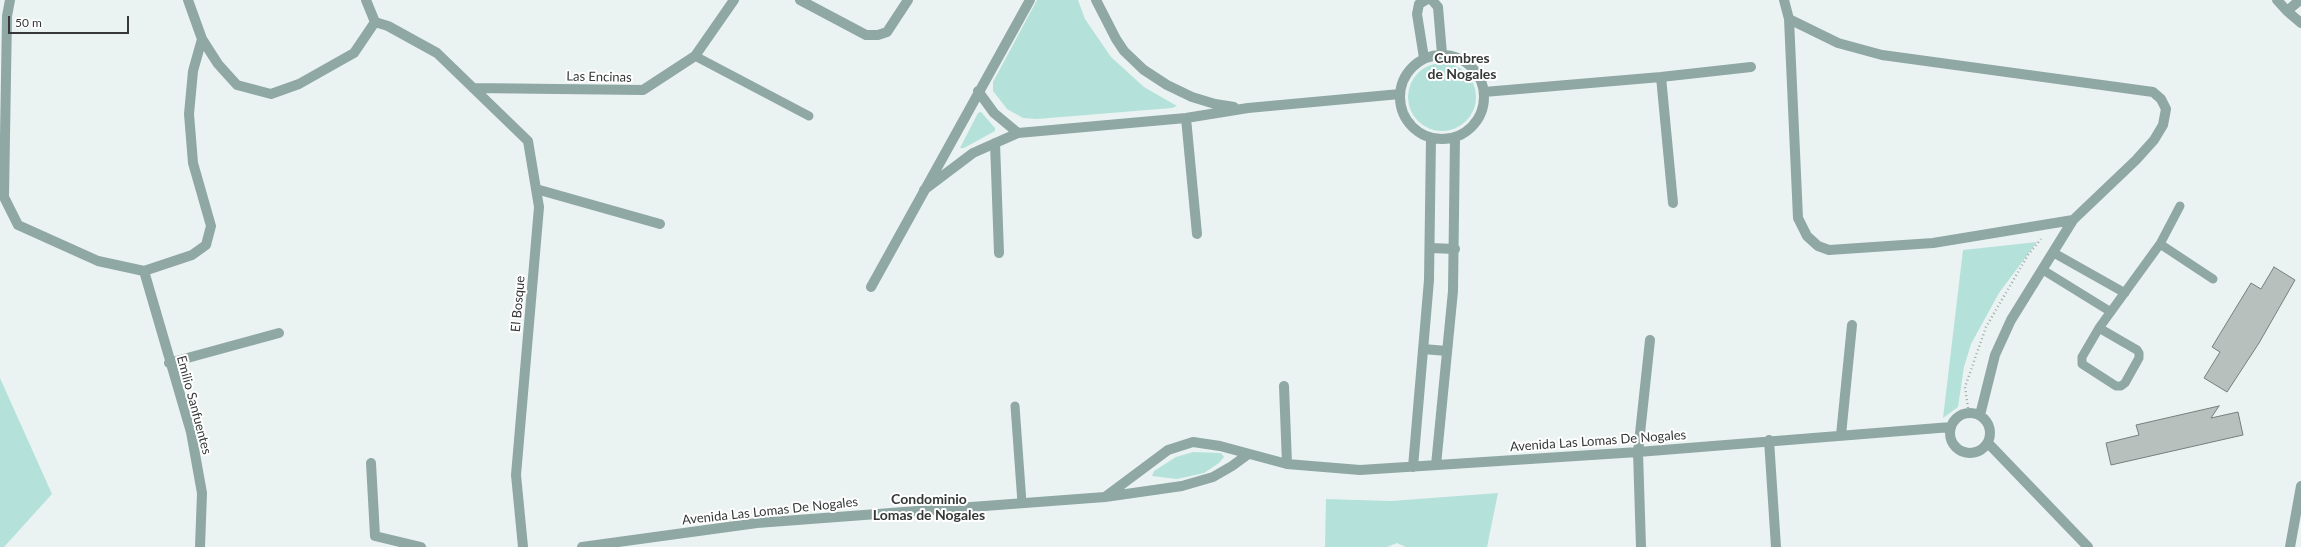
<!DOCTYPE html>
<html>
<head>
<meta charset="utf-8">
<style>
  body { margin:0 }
  #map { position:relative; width:2301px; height:547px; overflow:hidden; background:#ebf3f2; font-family:Lato,sans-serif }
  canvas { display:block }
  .scale { position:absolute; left:8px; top:16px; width:121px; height:18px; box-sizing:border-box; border:2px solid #353837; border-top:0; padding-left:5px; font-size:12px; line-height:14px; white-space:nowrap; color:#353837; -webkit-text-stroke:3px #fff; paint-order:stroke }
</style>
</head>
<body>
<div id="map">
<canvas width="2301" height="547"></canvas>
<div class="scale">50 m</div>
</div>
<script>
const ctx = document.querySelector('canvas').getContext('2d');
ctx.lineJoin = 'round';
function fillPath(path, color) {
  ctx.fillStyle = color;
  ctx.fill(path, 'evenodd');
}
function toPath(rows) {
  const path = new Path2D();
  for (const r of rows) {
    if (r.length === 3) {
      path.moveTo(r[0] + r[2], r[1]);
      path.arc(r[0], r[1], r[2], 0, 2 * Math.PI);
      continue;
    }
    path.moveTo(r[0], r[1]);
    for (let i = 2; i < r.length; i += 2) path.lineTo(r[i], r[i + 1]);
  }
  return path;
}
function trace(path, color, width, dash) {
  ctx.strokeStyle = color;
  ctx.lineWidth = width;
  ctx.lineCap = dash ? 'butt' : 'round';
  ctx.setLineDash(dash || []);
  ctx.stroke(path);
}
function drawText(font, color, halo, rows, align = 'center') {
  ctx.font = font + ' Lato,sans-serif';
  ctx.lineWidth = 4;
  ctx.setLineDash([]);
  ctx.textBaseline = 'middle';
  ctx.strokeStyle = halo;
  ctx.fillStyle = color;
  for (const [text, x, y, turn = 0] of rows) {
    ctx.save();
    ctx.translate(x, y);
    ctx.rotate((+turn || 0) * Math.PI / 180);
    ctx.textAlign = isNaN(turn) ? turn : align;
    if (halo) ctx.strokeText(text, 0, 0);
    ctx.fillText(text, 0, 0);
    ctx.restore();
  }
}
fillPath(toPath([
  [1037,0,1078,0,1085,19,1111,57,1144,87,1177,106,1172,108,1037,119,1023,118,1007,109,993,91,993,82],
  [1442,97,34],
  [981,112,995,128,995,131,964,148,960,148,978,113],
  [2037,242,1999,293,1971,344,1964,367,1958,407,1943,418,1963,250],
  [0,378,52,494,4,547,0,547],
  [1193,452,1221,453,1224,457,1219,463,1204,473,1177,479,1152,476,1154,471,1176,457],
  [1498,493,1487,547,1406,547,1397,543,1387,547,1325,547,1326,499,1391,501]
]), '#b4e2da');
const building = toPath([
  [2274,267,2295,280,2259,343,2227,392,2204,378,2220,352,2212,347,2251,283,2261,289,2274,267],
  [2219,406,2211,418,2238,412,2243,435,2111,465,2106,443,2139,435,2136,425,2219,406]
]);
fillPath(building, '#b8c0be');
trace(building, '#777e7d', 1);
trace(toPath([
  [1968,408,1965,387,1986,327,2028,255,2041,239]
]), '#a4aaa9', 2.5, [1, 3]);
trace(toPath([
  [695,56,809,116],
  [2160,244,2213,279],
  [2054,253,2125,293],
  [2043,270,2111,312],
  [2099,328,2137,350,2139,353,2139,358,2125,383,2121,386,2116,386,2082,364,2082,357,2099,328],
  [2099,328,2160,244,2180,206],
  [1015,406,1022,503]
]), '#8fa8a4', 9);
trace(toPath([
  [10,0,7,16,4,197,18,225,98,261,144,271,192,255,206,245,211,226,193,163,189,114,193,71,202,39],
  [188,0,202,39,218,64,237,85,271,94,299,84,354,53,375,22,388,26,437,53,528,141,539,207,516,475,523,547],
  [366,0,375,22],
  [800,0,866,35,878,35,887,32,908,0],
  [1096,0,1116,39,1124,51,1144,70,1167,85,1192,97,1215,104,1234,107],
  [1432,0,1438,7,1442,54],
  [1784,0,1789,19,1838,43,1882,55,2153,92,2161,99,2166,109,2163,125,2154,140,2136,160,2073,220,2011,320,1995,355,1980,415],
  [2277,0,2287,11],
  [2300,0,2287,11,2301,23],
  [1789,19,1798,218,1807,236,1818,246,1829,250,1933,243,2073,220],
  [1442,97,42],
  [1424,58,1417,14,1419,4,1426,0],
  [1661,77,1673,203],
  [473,88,643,90,695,56,734,0],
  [978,91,994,113,1018,133],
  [1484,92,1661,77,1751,67],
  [1186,118,1197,234],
  [995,143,999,253],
  [536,189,660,224],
  [924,190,973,153,1018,133,1186,118,1248,108,1400,94],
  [1431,248,1455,249],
  [144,271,191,432,202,493,200,547],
  [871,287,1030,0],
  [1423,349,1447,351],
  [169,363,279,333],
  [1284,386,1287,464],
  [1970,433,20],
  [1841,435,1852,325],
  [1769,440,1776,547],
  [1988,443,2088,547],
  [371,463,375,536,421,547],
  [1436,465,1453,291,1455,137],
  [1413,467,1429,280,1431,138],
  [1105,497,1168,450,1193,442,1220,446,1287,464,1360,470,1638,452,1951,427],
  [582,547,757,523,1105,497,1182,486,1213,477,1232,466,1247,455],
  [1641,547,1638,452,1650,340],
  [2290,547,2301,486]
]), '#8fa8a4', 10);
drawText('13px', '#353837', '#fff', [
  ["Las Encinas",599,77,1],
  ["El Bosque",518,304,-85],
  ["Emilio Sanfuentes",194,405,75],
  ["Avenida Las Lomas De Nogales",1598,441,-4],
  ["Avenida Las Lomas De Nogales",770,511,-6]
]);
drawText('bold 14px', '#353837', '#fff', [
  ["Cumbres",1462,58],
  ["de Nogales",1462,74],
  ["Condominio",929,499],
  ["Lomas de Nogales",929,515]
]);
</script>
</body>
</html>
